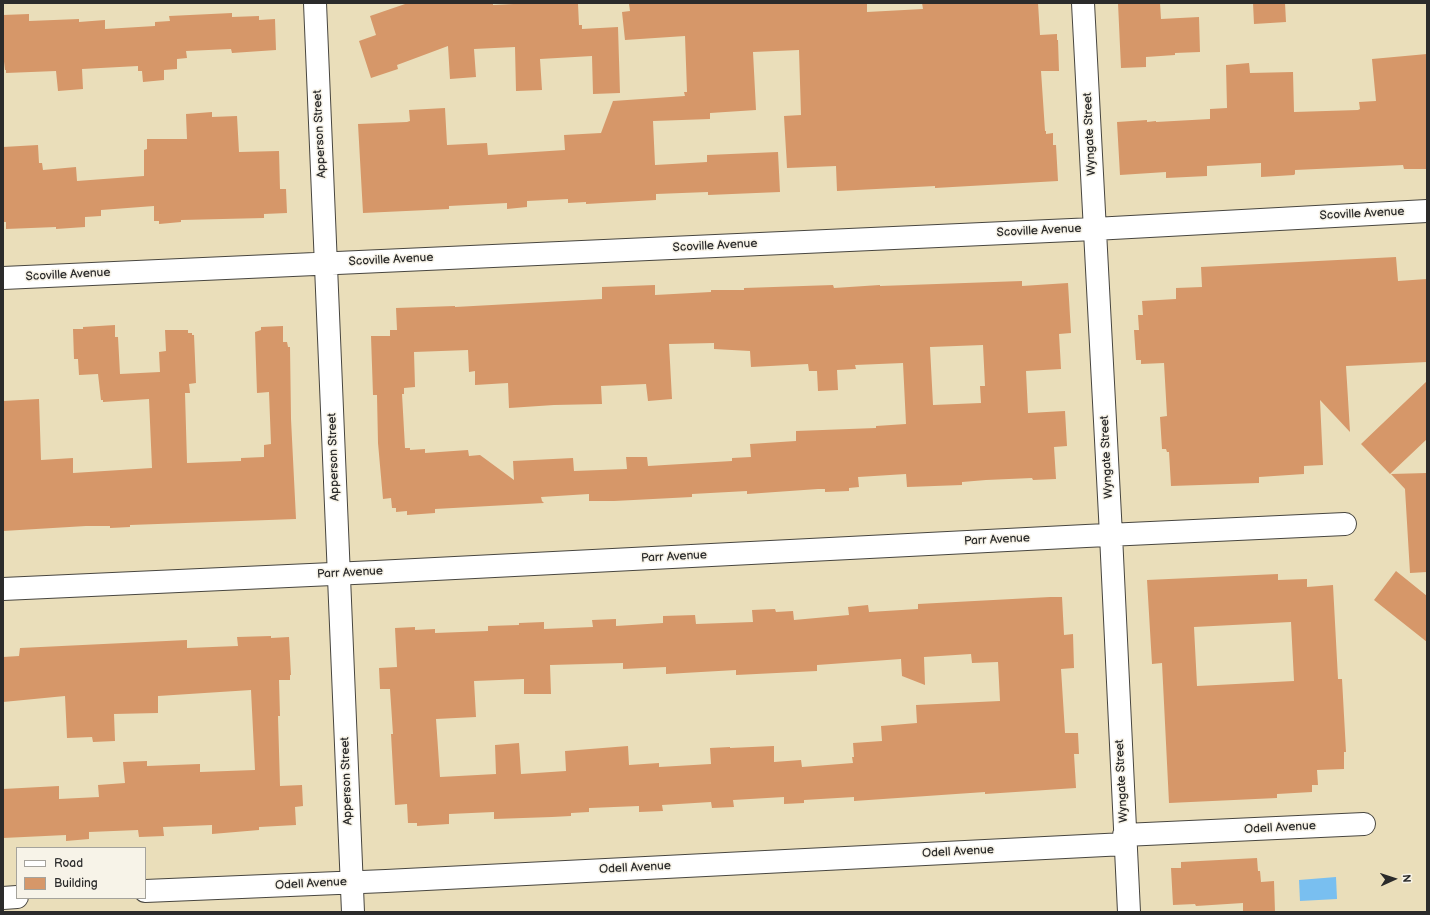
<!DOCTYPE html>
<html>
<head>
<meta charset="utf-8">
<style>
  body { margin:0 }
  #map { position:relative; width:1430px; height:915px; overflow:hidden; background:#eadeba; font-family:"Balsamiq Sans",sans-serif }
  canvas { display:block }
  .frame { position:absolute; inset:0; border:4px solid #2b2b2b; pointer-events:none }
  .legend { position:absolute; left:16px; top:847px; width:130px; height:52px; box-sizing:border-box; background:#f7f3e8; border:1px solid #a5a39c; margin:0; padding:5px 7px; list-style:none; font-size:12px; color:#2b2b2b }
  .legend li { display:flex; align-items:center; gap:8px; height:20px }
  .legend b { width:20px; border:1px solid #a5a39c }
  .north { position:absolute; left:1374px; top:859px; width:40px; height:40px; -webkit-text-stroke:3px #f7f3e8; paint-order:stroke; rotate:87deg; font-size:11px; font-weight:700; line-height:16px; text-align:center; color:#2b2b2b }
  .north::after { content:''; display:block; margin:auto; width:14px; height:18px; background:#2b2b2b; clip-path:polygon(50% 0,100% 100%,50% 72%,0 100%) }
</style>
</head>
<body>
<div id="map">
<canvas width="1430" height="915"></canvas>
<div class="frame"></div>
<ul class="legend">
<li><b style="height:5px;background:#fff"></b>Road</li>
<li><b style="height:11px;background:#d69769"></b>Building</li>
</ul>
<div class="north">N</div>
</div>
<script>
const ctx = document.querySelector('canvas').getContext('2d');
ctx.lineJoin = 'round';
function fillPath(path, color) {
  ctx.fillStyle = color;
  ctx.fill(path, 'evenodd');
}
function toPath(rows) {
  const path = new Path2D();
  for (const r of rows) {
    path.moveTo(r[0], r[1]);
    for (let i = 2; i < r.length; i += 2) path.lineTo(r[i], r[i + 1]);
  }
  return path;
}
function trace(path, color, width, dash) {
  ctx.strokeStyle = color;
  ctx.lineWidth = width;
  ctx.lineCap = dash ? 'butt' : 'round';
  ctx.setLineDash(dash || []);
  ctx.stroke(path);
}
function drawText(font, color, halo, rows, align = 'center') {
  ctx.font = font + ' "Balsamiq Sans",sans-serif';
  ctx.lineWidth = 3;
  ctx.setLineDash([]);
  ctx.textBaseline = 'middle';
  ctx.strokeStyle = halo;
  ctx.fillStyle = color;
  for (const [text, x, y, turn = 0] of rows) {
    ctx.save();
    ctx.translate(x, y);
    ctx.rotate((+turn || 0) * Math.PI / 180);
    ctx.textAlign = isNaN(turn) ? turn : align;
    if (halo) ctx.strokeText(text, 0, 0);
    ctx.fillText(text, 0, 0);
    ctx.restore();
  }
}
fillPath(toPath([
  [1336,877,1337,899,1300,901,1299,880]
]), '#79bff0');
fillPath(toPath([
  [408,3,493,3,493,5,534,3,578,4,579,25,582,25,582,29,618,27,620,93,593,94,592,56,540,59,542,90,516,91,515,47,474,49,476,77,450,79,448,46,397,65,398,69,371,78,359,41,376,35,370,16],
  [653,3,867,3,867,12,923,9,922,3,1038,3,1040,35,1057,34,1057,40,1058,40,1059,71,1041,71,1045,131,1046,131,1046,134,1053,133,1053,145,1056,145,1058,181,935,188,935,186,837,191,836,166,787,168,784,116,801,115,799,50,753,52,756,110,710,113,710,119,653,121,655,165,707,162,707,155,778,152,780,192,708,195,708,192,656,194,656,200,586,204,586,202,568,203,568,199,527,201,527,207,507,209,507,203,449,206,449,209,363,213,358,124,407,122,410,121,409,110,445,108,447,145,487,143,488,155,565,150,564,135,601,133,613,101,685,96,684,92,687,92,685,36,625,40,622,12,630,11,629,4],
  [1118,3,1160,3,1161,19,1199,17,1200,52,1175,53,1175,55,1146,57,1146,67,1121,68],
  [1253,3,1285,3,1286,22,1254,24],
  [232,13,232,17,259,16,259,20,275,19,276,50,232,53,231,49,186,51,187,58,177,59,177,69,164,70,164,80,143,82,142,71,138,71,138,66,82,69,83,89,58,91,56,71,6,73,6,70,5,70,3,53,3,15,29,14,29,21,79,19,79,22,105,20,105,29,155,26,155,22,170,21,169,16],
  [1427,54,1427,169,1404,169,1403,165,1295,170,1295,174,1294,175,1261,177,1261,163,1207,166,1207,176,1166,178,1166,172,1120,175,1117,122,1147,120,1147,122,1156,121,1156,122,1210,119,1210,109,1227,108,1226,65,1249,63,1250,73,1293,72,1294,112,1358,110,1360,109,1359,102,1376,101,1372,59],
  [212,112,212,117,237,116,239,152,279,151,280,189,286,189,287,213,264,214,264,218,181,220,181,222,159,224,159,221,154,221,154,206,101,210,101,216,85,217,85,227,56,229,56,227,6,229,6,222,3,222,3,147,38,145,39,163,42,163,43,170,76,167,77,181,144,176,144,150,147,149,147,139,187,139,186,114],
  [1396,257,1398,281,1427,279,1427,362,1346,366,1350,432,1320,400,1323,465,1304,466,1304,474,1259,477,1259,483,1171,486,1169,452,1167,452,1166,449,1162,449,1160,417,1167,416,1164,363,1141,364,1141,360,1136,360,1134,330,1139,330,1138,315,1143,315,1142,301,1176,299,1176,288,1202,287,1201,267],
  [1022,281,1022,286,1068,283,1071,333,1059,334,1061,369,1026,371,1028,413,1065,411,1067,446,1054,447,1056,479,1033,480,1032,478,986,480,962,482,962,485,907,487,906,474,858,477,859,487,849,488,849,491,825,492,825,489,818,489,747,494,747,491,692,494,692,497,614,501,589,501,589,494,541,497,542,501,544,503,435,509,435,513,407,515,407,511,396,512,396,508,392,508,391,498,383,499,378,443,377,395,373,395,371,336,390,336,390,330,397,330,396,308,455,306,455,307,602,299,602,287,655,285,655,295,711,292,711,290,744,290,744,288,833,285,834,288,880,285,880,286],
  [714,343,714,349,750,351,751,367,808,364,809,371,817,371,818,391,838,390,837,370,856,369,855,365,903,363,906,424,876,426,876,428,796,431,796,441,750,444,751,457,732,458,732,461,648,466,647,457,626,457,627,469,574,471,573,458,513,461,514,480,480,455,469,456,468,450,425,453,425,449,410,450,410,448,405,448,402,394,404,394,404,388,415,387,414,352,468,350,469,372,475,371,475,385,508,383,509,408,554,405,602,404,601,386,646,384,648,401,672,399,669,344],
  [983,345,985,386,980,386,981,403,933,405,930,347],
  [115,325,115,337,118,337,120,374,160,372,159,352,166,351,165,330,188,330,188,333,192,333,192,335,194,335,196,383,189,384,190,393,185,393,187,463,241,461,241,458,264,457,264,445,271,444,269,392,257,393,255,332,261,330,261,327,283,326,283,342,287,342,288,347,290,347,291,419,296,519,130,525,130,527,110,528,110,526,86,526,3,531,3,401,39,399,41,460,73,458,73,473,152,468,149,399,103,402,103,400,101,400,98,374,79,375,78,359,74,359,73,329,83,329,83,327],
  [1427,381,1427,439,1390,474,1361,444],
  [1427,473,1427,572,1410,573,1405,489,1391,474],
  [1396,571,1427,596,1427,642,1374,600],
  [1278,574,1278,580,1307,579,1307,587,1333,585,1338,679,1342,679,1346,752,1344,752,1344,769,1317,770,1318,785,1312,785,1312,792,1277,794,1277,798,1169,803,1162,663,1152,664,1147,580],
  [1291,622,1294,681,1197,686,1194,627],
  [1050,597,1062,597,1064,635,1073,634,1074,668,1061,669,1065,733,1078,733,1079,754,1074,754,1076,788,985,794,985,792,854,801,854,797,804,800,804,803,784,804,784,797,733,800,734,807,712,808,711,802,662,805,663,811,639,812,639,806,589,808,589,812,571,813,571,816,552,817,494,819,494,812,449,814,449,824,417,826,417,823,408,823,407,804,395,805,391,734,393,734,390,689,380,689,379,668,397,667,395,628,415,627,415,630,435,629,435,633,488,631,488,626,519,625,519,623,544,622,544,629,593,627,592,620,616,619,616,626,663,623,663,616,695,615,696,624,753,622,752,610,775,609,776,612,793,611,794,620,849,615,848,607,868,605,869,612,918,609,918,604],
  [971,654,972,663,998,662,1000,701,916,705,917,723,881,726,882,741,853,743,854,757,852,757,853,763,802,767,801,760,774,762,774,746,730,748,730,747,710,748,711,764,659,767,659,763,629,765,628,746,565,751,566,771,521,774,519,743,495,745,496,774,440,777,436,719,476,717,474,681,524,679,524,694,551,694,550,665,623,663,623,669,666,667,666,674,736,670,736,675,817,671,817,665,901,659,902,676,925,685,924,657],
  [271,636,271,638,289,637,291,675,290,675,290,680,279,680,280,716,278,716,280,786,302,785,303,806,295,807,296,825,259,827,259,830,212,834,212,825,163,827,164,836,139,837,138,830,89,832,89,839,66,841,66,835,3,838,3,789,59,786,59,799,99,797,98,785,125,783,123,762,147,761,147,766,200,764,200,772,255,770,251,690,158,696,158,713,114,714,115,741,93,742,92,737,67,738,65,696,3,702,3,657,19,656,20,648,187,640,187,648,238,646,237,637],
  [1257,858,1258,871,1260,871,1261,882,1274,881,1275,912,1243,912,1243,903,1196,906,1195,904,1173,905,1171,868,1181,868,1181,862]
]), '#d69769');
const minor = toPath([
  [315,3,353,912],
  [1083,3,1111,535,1129,912],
  [3,278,1094,229,1427,211],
  [3,589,376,572,1086,536,1345,524],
  [1124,835,1364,824],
  [145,891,386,881,1125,844],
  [3,898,17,897]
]);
trace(minor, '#484640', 24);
trace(minor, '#fff', 22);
drawText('12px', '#2b2b2b', '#f7f3e8', [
  ["Apperson Street",320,134,-93],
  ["Wyngate Street",1090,134,-93],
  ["Scoville Avenue",1362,214,-3],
  ["Scoville Avenue",1039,231,-3],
  ["Scoville Avenue",715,246,-3],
  ["Scoville Avenue",391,260,-3],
  ["Scoville Avenue",68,275,-3],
  ["Apperson Street",334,457,-92],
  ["Wyngate Street",1107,457,-93],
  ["Parr Avenue",997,540,-3],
  ["Parr Avenue",674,557,-3],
  ["Parr Avenue",350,573,-3],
  ["Apperson Street",347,781,-92],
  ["Wyngate Street",1122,781,-93],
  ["Odell Avenue",1280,828,-3],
  ["Odell Avenue",958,852,-3],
  ["Odell Avenue",635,868,-3],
  ["Odell Avenue",311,884,-3]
]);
</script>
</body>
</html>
